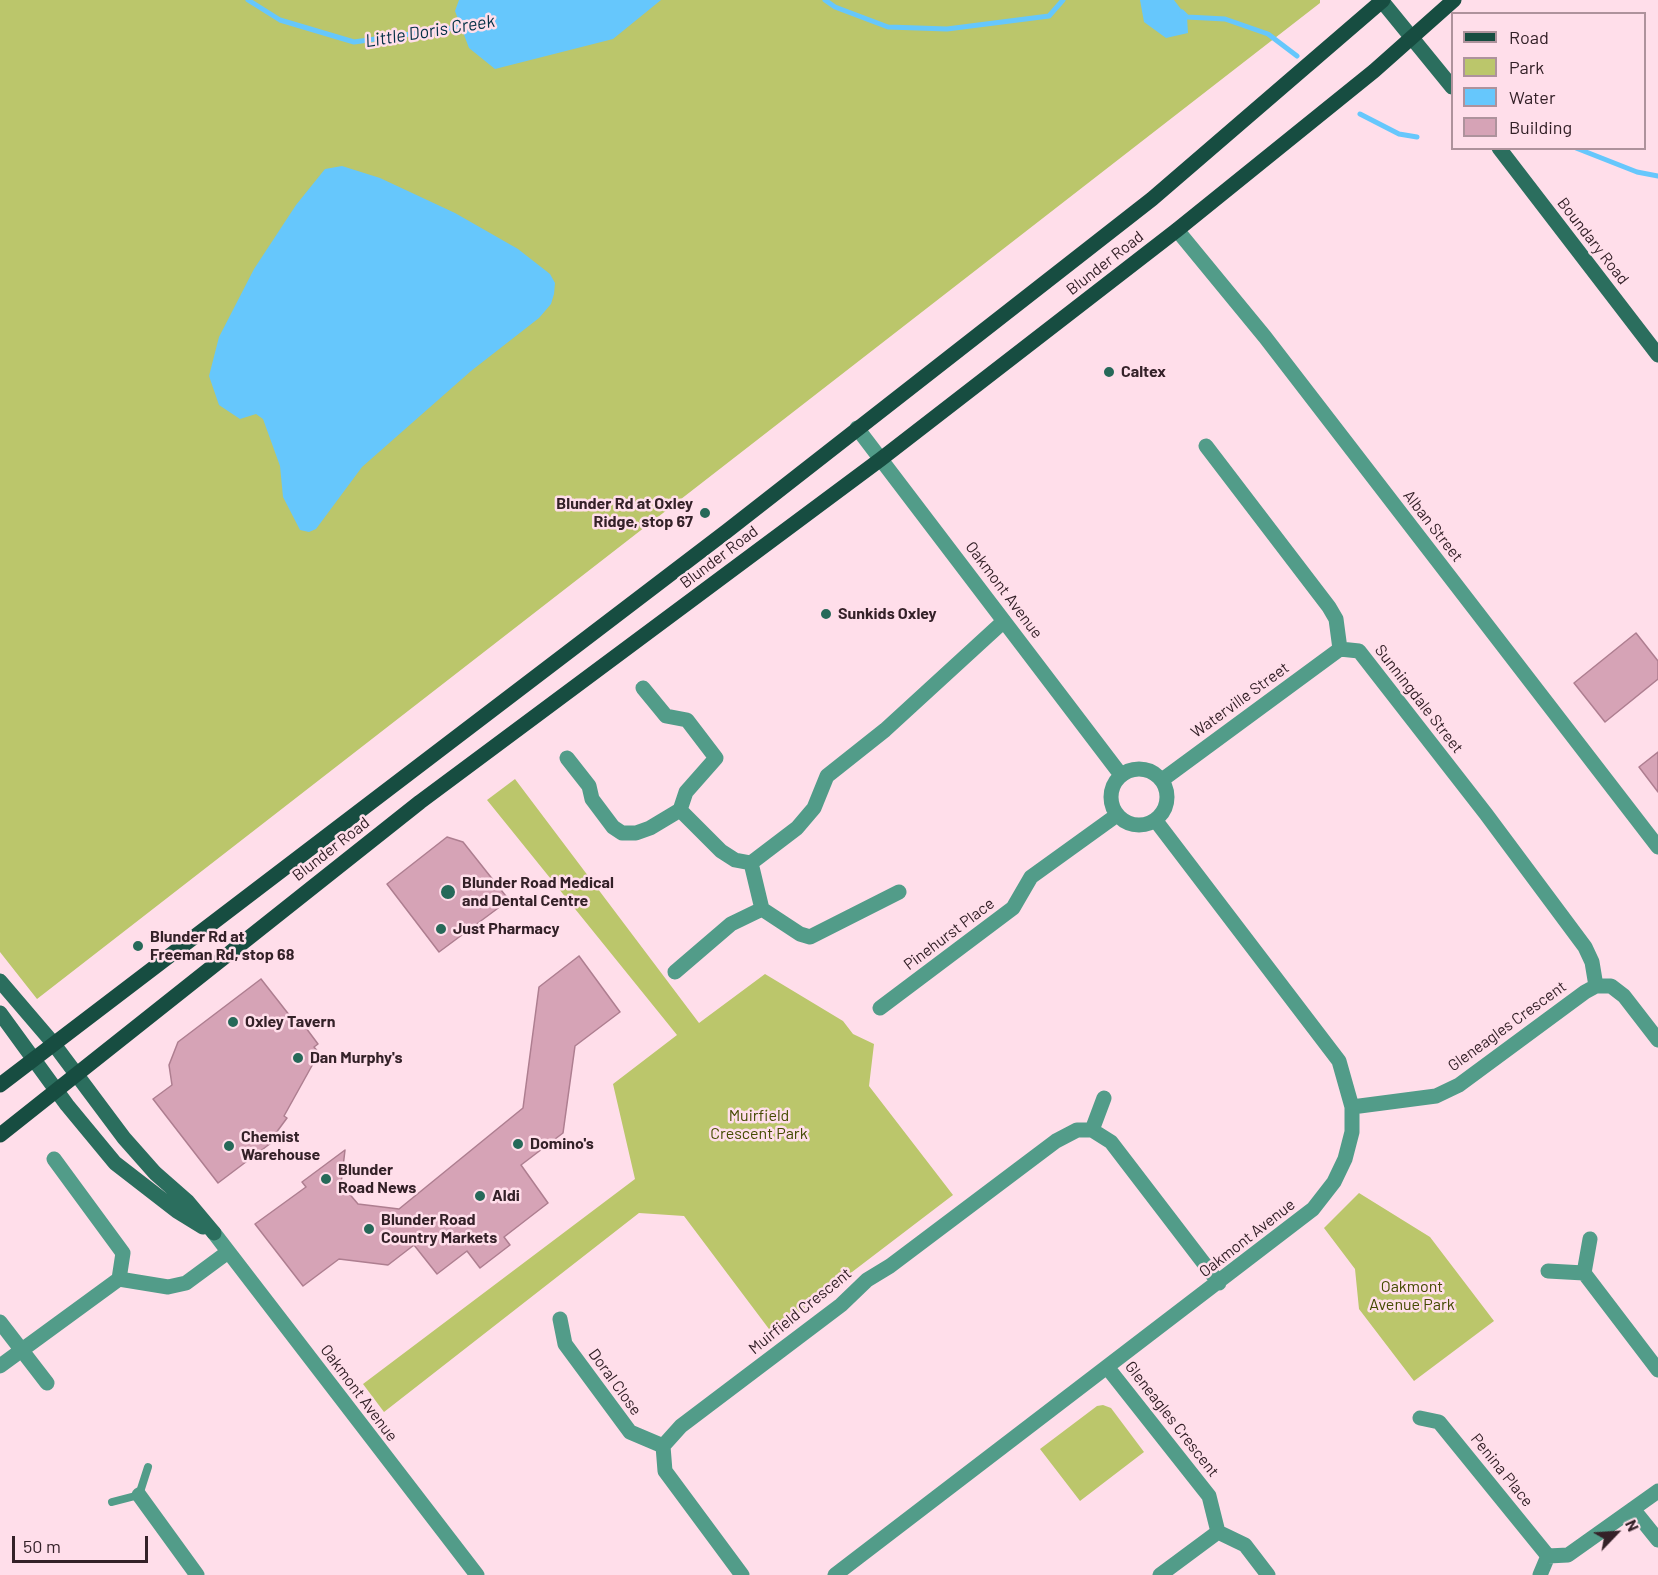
<!DOCTYPE html>
<html>
<head>
<meta charset="utf-8">
<style>
  body { margin:0 }
  #map { position:relative; width:1658px; height:1575px; overflow:hidden; background:#ffdeea; font-family:Barlow,sans-serif }
  canvas { display:block }
  .legend { position:absolute; left:1451px; top:12px; width:195px; height:138px; box-sizing:border-box; background:#ffdeea; border:2px solid #ae929c; margin:0; padding:8px 10px; list-style:none; font-size:18px; color:#342128 }
  .legend li { display:flex; align-items:center; gap:12px; height:30px }
  .legend b { width:30px; border:2px solid #ae929c }
  .north { position:absolute; left:1586px; top:1503px; width:60px; height:60px; -webkit-text-stroke:4px #ffdeea; paint-order:stroke; rotate:65deg; font-size:16px; font-weight:700; line-height:24px; text-align:center; color:#342128 }
  .north::after { content:''; display:block; margin:auto; width:21px; height:27px; background:#342128; clip-path:polygon(50% 0,100% 100%,50% 72%,0 100%) }
  .scale { position:absolute; left:12px; top:1536px; width:136px; height:27px; box-sizing:border-box; border:3px solid #342128; border-top:0; padding-left:8px; font-size:18px; line-height:21px; white-space:nowrap; color:#342128; -webkit-text-stroke:4px #ffdeea; paint-order:stroke }
</style>
</head>
<body>
<div id="map">
<canvas width="1658" height="1575"></canvas>
<ul class="legend">
<li><b style="height:8px;background:#174d41"></b>Road</li>
<li><b style="height:16px;background:#bbc66b"></b>Park</li>
<li><b style="height:16px;background:#66c7fc"></b>Water</li>
<li><b style="height:16px;background:#d6a3b6"></b>Building</li>
</ul>
<div class="north">N</div>
<div class="scale">50 m</div>
</div>
<script>
const ctx = document.querySelector('canvas').getContext('2d');
ctx.lineJoin = 'round';
function fillPath(path, color) {
  ctx.fillStyle = color;
  ctx.fill(path, 'evenodd');
}
function toPath(rows) {
  const path = new Path2D();
  for (const r of rows) {
    if (r.length === 3) {
      path.moveTo(r[0] + r[2], r[1]);
      path.arc(r[0], r[1], r[2], 0, 2 * Math.PI);
      continue;
    }
    path.moveTo(r[0], r[1]);
    for (let i = 2; i < r.length; i += 2) path.lineTo(r[i], r[i + 1]);
  }
  return path;
}
function trace(path, color, width, dash) {
  ctx.strokeStyle = color;
  ctx.lineWidth = width;
  ctx.lineCap = dash ? 'butt' : 'round';
  ctx.setLineDash(dash || []);
  ctx.stroke(path);
}
function drawText(font, color, halo, rows, align = 'center') {
  ctx.font = font + ' Barlow,sans-serif';
  ctx.lineWidth = 5;
  ctx.setLineDash([]);
  ctx.textBaseline = 'middle';
  ctx.strokeStyle = halo;
  ctx.fillStyle = color;
  for (const [text, x, y, turn = 0] of rows) {
    ctx.save();
    ctx.translate(x, y);
    ctx.rotate((+turn || 0) * Math.PI / 180);
    ctx.textAlign = isNaN(turn) ? turn : align;
    if (halo) ctx.strokeText(text, 0, 0);
    ctx.fillText(text, 0, 0);
    ctx.restore();
  }
}
fillPath(toPath([
  [0,0,1320,0,1320,3,37,999,0,952],
  [515,779,699,1023,765,974,843,1021,853,1034,874,1044,869,1086,953,1195,772,1333,684,1216,639,1213,384,1412,363,1384,635,1179,613,1084,677,1035,487,800],
  [1359,1193,1430,1237,1494,1321,1414,1381,1359,1309,1355,1269,1324,1228],
  [1103,1405,1111,1408,1144,1452,1080,1501,1040,1449,1097,1406]
]), '#bbc66b');
fillPath(toPath([
  [459,0,661,0,613,39,495,69,469,48,455,11],
  [1140,0,1174,0,1187,17,1188,33,1166,38,1144,22],
  [342,166,380,178,455,213,518,249,550,274,555,283,554,294,551,304,539,318,471,371,362,467,316,529,309,532,300,530,283,497,280,466,263,419,256,414,240,419,219,405,209,376,219,337,254,269,296,205,325,169]
]), '#66c7fc');
trace(toPath([
  [248,0,280,20,354,42,467,26],
  [825,0,835,7,888,27,947,29,1049,16,1063,0],
  [1182,12,1187,17,1225,19,1268,34,1297,56],
  [1360,114,1399,134,1417,137],
  [1576,148,1637,172,1658,176]
]), '#66c7fc', 5);
const building = toPath([
  [1636,633,1658,661,1658,679,1605,722,1574,683,1636,633],
  [1658,752,1658,792,1639,767,1658,752],
  [447,837,463,842,509,900,439,952,387,884,447,837],
  [579,956,620,1012,575,1046,563,1133,521,1165,548,1203,504,1237,510,1245,480,1268,467,1251,437,1274,414,1245,388,1265,339,1259,303,1286,255,1224,306,1187,302,1182,345,1150,341,1184,358,1204,399,1209,523,1108,539,987,579,956],
  [261,979,290,1016,300,1026,303,1024,318,1044,314,1047,319,1053,284,1116,287,1118,270,1141,271,1143,218,1183,153,1099,172,1085,169,1065,178,1042,261,979]
]);
fillPath(building, '#d6a3b6');
trace(building, '#ae7e90', 1.5);
trace(toPath([
  [112,1502,139,1495,148,1467]
]), '#529c89', 8);
trace(toPath([
  [1177,230,1265,337,1658,847],
  [857,428,1121,775],
  [1206,446,1329,607,1336,619,1340,649],
  [1340,649,1359,651,1486,814,1585,947,1592,962,1596,986],
  [567,758,589,786,592,799,613,827,622,833,636,833,650,828,680,810,686,792,716,758,687,720,666,716,643,688],
  [1139,797,28],
  [1162,780,1340,649],
  [680,810,721,851,735,860,751,863,762,909],
  [751,863,797,828,814,808,827,776,885,730,1004,621],
  [675,972,731,924,762,909,800,934,810,937,899,892],
  [880,1008,1013,908,1031,877,1117,815],
  [1352,1107,1436,1096,1459,1085,1585,992,1596,986,1611,986,1624,996,1658,1040],
  [1092,1130,1104,1098],
  [214,1233,477,1575],
  [1548,1271,1584,1273,1590,1239],
  [1584,1273,1658,1370],
  [119,1279,168,1287,186,1283,228,1252],
  [560,1319,565,1344,630,1432,663,1446],
  [0,1322,47,1383],
  [0,1366,119,1279,123,1253,54,1159],
  [1107,1367,1209,1496,1218,1532,1245,1545,1268,1575],
  [1420,1418,1439,1422,1548,1556],
  [139,1495,197,1575],
  [1633,1509,1658,1540],
  [742,1575,665,1471,663,1446,681,1426,841,1305,867,1280,890,1266,1056,1141,1077,1130,1092,1130,1111,1142,1219,1283],
  [835,1575,1313,1209,1334,1182,1345,1159,1352,1132,1352,1107,1339,1061,1156,821],
  [1160,1575,1218,1532],
  [1540,1575,1548,1556,1568,1555,1658,1491]
]), '#529c89', 15);
trace(toPath([
  [1381,0,1452,87],
  [1499,148,1658,355],
  [0,981,53,1043,124,1138,155,1173,188,1202,214,1233],
  [0,1013,67,1105,115,1163,177,1211,203,1227]
]), '#2b6e5e', 15);
trace(toPath([
  [0,1085,727,531,1152,199,1383,0],
  [0,1135,420,802,881,459,1177,230,1374,71,1454,0]
]), '#174d41', 15);
for (const [x, y, r, color] of [
  [1109,372,6,"#266959"],
  [705,513,6,"#266959"],
  [826,614,6,"#266959"],
  [448,892,8,"#266959"],
  [441,929,6,"#266959"],
  [138,946,6,"#266959"],
  [233,1022,6,"#266959"],
  [298,1058,6,"#266959"],
  [518,1144,6,"#266959"],
  [229,1146,6,"#266959"],
  [326,1179,6,"#266959"],
  [480,1196,6,"#266959"],
  [369,1229,6,"#266959"]
]) {
  const dot = new Path2D();
  dot.arc(x, y, r, 0, 2 * Math.PI);
  ctx.fillStyle = color;
  ctx.fill(dot);
  trace(dot, '#ffdeea', 2);
}
drawText('16px', '#342128', '#ffdeea', [
  ["Boundary Road",1593,241,52],
  ["Blunder Road",1105,263,-38],
  ["Alban Street",1433,526,52],
  ["Blunder Road",719,557,-37],
  ["Oakmont Avenue",1004,590,53],
  ["Sunningdale Street",1419,699,52],
  ["Waterville Street",1240,700,-36],
  ["Blunder Road",331,849,-38],
  ["Pinehurst Place",949,934,-37],
  ["Gleneagles Crescent",1507,1026,-36],
  ["Oakmont Avenue",1247,1238,-38],
  ["Muirfield Crescent",800,1311,-39],
  ["Doral Close",615,1382,54],
  ["Oakmont Avenue",359,1393,53],
  ["Gleneagles Crescent",1172,1419,52],
  ["Penina Place",1502,1470,51]
]);
drawText('bold 16px', '#342128', '#ffdeea', [
  ["Caltex",1121,372],
  ["Blunder Rd at Oxley",693,504,"right"],
  ["Ridge, stop 67",693,522,"right"],
  ["Sunkids Oxley",838,614],
  ["Blunder Road Medical",462,883],
  ["and Dental Centre",462,901],
  ["Just Pharmacy",453,929],
  ["Blunder Rd at",150,937],
  ["Freeman Rd, stop 68",150,955],
  ["Oxley Tavern",245,1022],
  ["Dan Murphy's",310,1058],
  ["Chemist",241,1137],
  ["Warehouse",241,1155],
  ["Domino's",530,1144],
  ["Blunder",338,1170],
  ["Road News",338,1188],
  ["Aldi",492,1196],
  ["Blunder Road",381,1220],
  ["Country Markets",381,1238]
], 'left');
drawText('16px', '#444a00', '#ffdeea', [
  ["Muirfield",759,1116],
  ["Crescent Park",759,1134],
  ["Oakmont",1412,1287],
  ["Avenue Park",1412,1305]
]);
drawText('italic 18px', '#043146', '#ffdeea', [
  ["Little Doris Creek",430,31,-9]
]);
</script>
</body>
</html>
